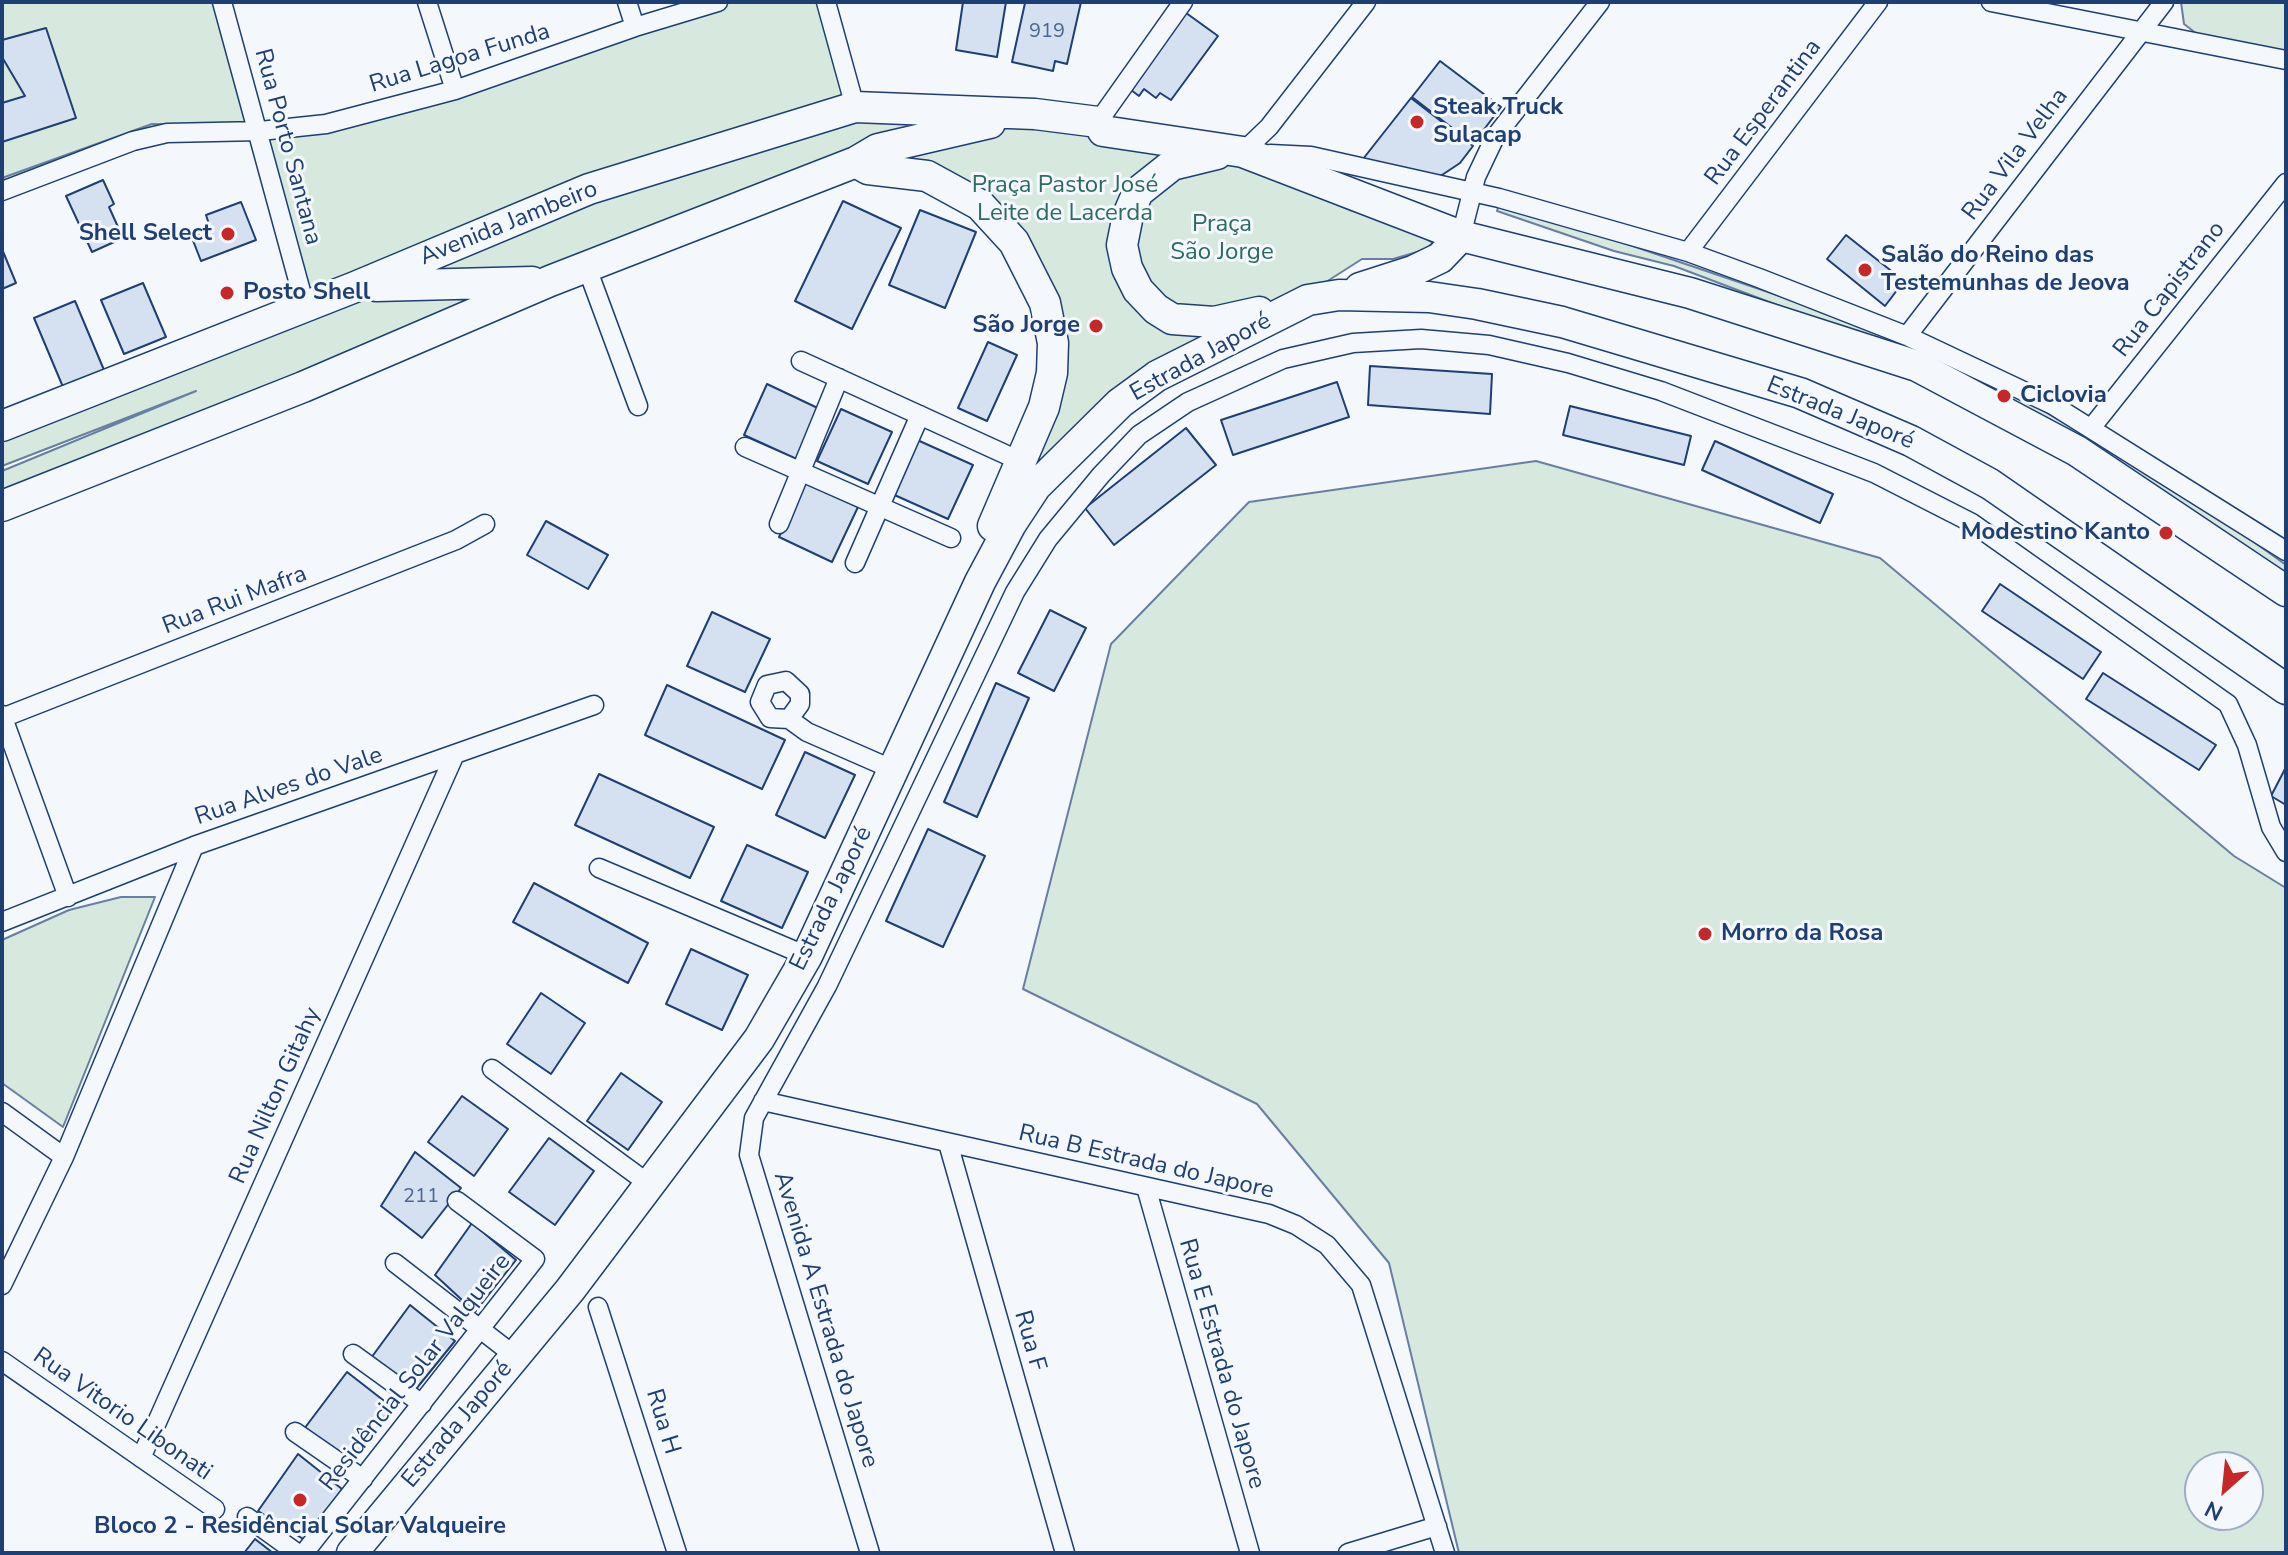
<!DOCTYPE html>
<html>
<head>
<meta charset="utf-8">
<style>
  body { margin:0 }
  #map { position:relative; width:2288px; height:1555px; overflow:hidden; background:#f4f7fb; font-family:"Nunito Sans",sans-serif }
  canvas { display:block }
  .frame { position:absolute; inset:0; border:4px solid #1d3f73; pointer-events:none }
  .north { position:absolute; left:2184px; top:1451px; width:80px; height:80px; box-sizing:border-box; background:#f4f7fb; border:2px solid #9eadc5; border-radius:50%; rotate:207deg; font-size:22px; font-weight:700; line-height:32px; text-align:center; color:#1d3f73 }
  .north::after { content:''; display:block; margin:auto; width:28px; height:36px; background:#c62828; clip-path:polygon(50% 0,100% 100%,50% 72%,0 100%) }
</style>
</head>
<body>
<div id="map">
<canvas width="2288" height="1555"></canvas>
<div class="frame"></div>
<div class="north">N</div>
</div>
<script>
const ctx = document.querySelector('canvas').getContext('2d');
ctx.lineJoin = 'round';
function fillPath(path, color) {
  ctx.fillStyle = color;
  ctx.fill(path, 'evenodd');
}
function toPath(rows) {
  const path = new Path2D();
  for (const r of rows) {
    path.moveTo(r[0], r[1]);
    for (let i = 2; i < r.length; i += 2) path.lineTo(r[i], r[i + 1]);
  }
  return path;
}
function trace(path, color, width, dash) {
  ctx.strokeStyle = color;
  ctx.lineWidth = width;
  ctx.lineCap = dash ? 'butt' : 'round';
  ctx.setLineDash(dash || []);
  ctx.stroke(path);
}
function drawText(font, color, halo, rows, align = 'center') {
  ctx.font = font + ' "Nunito Sans",sans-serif';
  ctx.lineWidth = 6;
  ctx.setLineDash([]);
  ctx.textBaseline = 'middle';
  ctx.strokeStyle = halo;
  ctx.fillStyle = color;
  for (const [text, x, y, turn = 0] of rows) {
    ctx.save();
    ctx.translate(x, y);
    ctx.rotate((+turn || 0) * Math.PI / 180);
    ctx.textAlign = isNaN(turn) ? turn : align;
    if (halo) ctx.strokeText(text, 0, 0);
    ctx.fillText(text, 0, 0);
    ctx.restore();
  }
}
const green = toPath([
  [2,2,224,2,263,127,312,131,716,2,824,2,858,119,1037,119,1234,160,1350,210,1409,229,1433,243,1424,250,1393,259,1362,259,1301,298,1226,333,1020,488,1046,349,1024,268,973,205,898,158,2,505,2,471,196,391,2,466,2,429,311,305,263,127,152,124,2,178,2,2],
  [2181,2,2286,2,2286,52,2197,34,2184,24,2181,2],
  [1500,201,1821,310,1992,381,2190,496,2286,565,2286,587,1822,322,1674,266,1614,251,1497,211,1500,201],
  [1536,461,1880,558,2234,856,2286,888,2286,1553,1459,1553,1389,1263,1257,1104,1023,989,1111,644,1249,502,1536,461],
  [2200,1467,2248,1467,2248,1515,2200,1515,2200,1467],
  [121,897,155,897,63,1127,2,1083,2,940,69,910,121,897]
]);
fillPath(green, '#d7e8df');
trace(green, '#687fa3', 2);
const building = toPath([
  [963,2,1006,2,997,57,956,50,963,2],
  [1081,2,1067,64,1055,61,1053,71,1012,62,1025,3,1081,2],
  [1182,10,1218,36,1171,100,1160,93,1156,98,1144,89,1139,96,1127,87,1182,10],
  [46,28,76,118,2,142,2,103,25,96,2,57,2,40,46,28],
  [1440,61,1501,107,1473,144,1412,97,1440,61],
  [1411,98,1473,146,1460,163,1442,175,1434,177,1363,159,1411,98],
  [103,180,114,204,109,207,123,238,92,252,66,196,103,180],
  [843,201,901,228,852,329,795,301,843,201],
  [241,202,256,240,201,261,192,238,211,230,206,215,241,202],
  [920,210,976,232,945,308,889,285,920,210],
  [1846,235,1904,281,1885,306,1827,259,1846,235],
  [2,249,16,283,2,289,2,249],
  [143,283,166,337,124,354,101,300,143,283],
  [75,301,104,370,63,387,34,318,75,301],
  [988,342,1017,355,987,421,958,408,988,342],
  [1370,366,1492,374,1490,414,1368,405,1370,366],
  [1337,382,1349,417,1233,455,1221,420,1337,382],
  [767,384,824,411,801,461,744,435,767,384],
  [1570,406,1691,436,1684,465,1563,435,1570,406],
  [841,409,892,432,868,484,817,461,841,409],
  [1186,428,1216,465,1114,545,1085,508,1186,428],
  [915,439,973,465,948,519,890,493,915,439],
  [1715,441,1833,494,1820,523,1702,470,1715,441],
  [804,482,858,507,832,562,779,537,804,482],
  [546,521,608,555,588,589,527,555,546,521],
  [2000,584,2101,652,2083,679,1982,611,2000,584],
  [1050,610,1086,628,1054,691,1018,673,1050,610],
  [712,612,770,639,745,692,687,666,712,612],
  [2103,673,2216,745,2199,770,2086,699,2103,673],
  [996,683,1029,698,977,817,944,802,996,683],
  [667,685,785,740,762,789,645,735,667,685],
  [805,752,855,775,825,838,776,815,805,752],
  [2285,769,2286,769,2286,805,2271,796,2285,769],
  [599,774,714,827,690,878,575,825,599,774],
  [928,829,985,856,943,947,886,921,928,829],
  [747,845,808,872,782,928,721,901,747,845],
  [534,883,648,943,628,983,513,922,534,883],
  [691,949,748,975,722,1030,666,1004,691,949],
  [541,993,585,1023,551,1074,507,1044,541,993],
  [621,1073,662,1102,628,1150,587,1121,621,1073],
  [462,1096,508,1129,474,1176,428,1142,462,1096],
  [549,1138,594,1171,555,1225,509,1192,549,1138],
  [415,1152,461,1188,422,1238,381,1206,415,1152],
  [472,1223,516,1260,475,1312,435,1275,472,1223],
  [410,1305,455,1341,416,1389,371,1358,410,1305],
  [347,1372,392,1407,349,1462,304,1429,347,1372],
  [298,1454,342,1489,308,1542,258,1511,298,1454],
  [255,1539,273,1553,244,1553,255,1539]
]);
fillPath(building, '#d5e0f0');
trace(building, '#1d3f73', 2);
const minor = toPath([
  [222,2,305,306],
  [427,2,455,90],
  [627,2,635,27],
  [826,2,855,107],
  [1991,2,2286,60],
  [1098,122,1183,2],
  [1243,152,1269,127,1366,2],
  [1270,154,1311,156,1499,198,1688,252,1759,278,1907,336,2053,405,2286,551],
  [2,191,133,141,167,133,260,131,326,124,455,90,635,27,718,2],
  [1461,236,1476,177,1495,137,1600,2],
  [1688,252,1878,2],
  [587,268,638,406],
  [1907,336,2164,2],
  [801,361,1020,461],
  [2092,427,2286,183],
  [745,447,951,538],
  [779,524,839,378],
  [855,563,920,415],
  [2,715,68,897],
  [2,718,456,540,485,524],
  [789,719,800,704,800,694,786,681,767,685,760,702,770,718,789,719,807,732,894,770],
  [599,868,807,956],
  [2,922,194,846,594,705],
  [492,1069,649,1184],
  [763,1101,1269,1214,1296,1225,1327,1245,1361,1285,1445,1553],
  [2,1112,64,1157],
  [948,1143,1065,1553],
  [1146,1187,1250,1553],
  [395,1263,515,1356],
  [2,1285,64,1157,194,846],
  [598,1307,677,1553],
  [353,1354,422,1404],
  [2,1361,215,1509],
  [295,1432,363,1479],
  [141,1458,455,754],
  [247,1517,297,1553],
  [304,1553,535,1259,457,1201],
  [870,1553,749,1155,754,1118,827,986,1015,592,1048,539,1101,475,1139,435,1188,402,1283,359,1353,343,1421,339,1489,345,1568,363,1661,391,1874,473,1972,523,2228,704,2247,745,2271,827,2286,852],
  [1348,1553,1437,1526]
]);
const primary = toPath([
  [1217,154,1172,165,1138,192,1128,215,1122,245,1127,268,1138,290,1156,309,1172,319,1214,322,1259,312],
  [856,162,868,169,927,176,980,205,1014,242,1045,303,1053,343,1052,373,1044,407,993,526],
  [376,286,532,282],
  [1360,288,1413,271,1440,258,1461,236],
  [2,426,355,287,589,189,855,107,1035,114,1098,122,1103,131,1243,152,1461,236,1690,293,1917,366,2077,451,2286,591],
  [2,506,303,387,550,281,856,162,878,149,990,123],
  [352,1553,570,1290,759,1039,807,956,980,582,1011,524,1036,486,1120,403,1157,376,1308,300,1339,295,1429,297,1477,304,1562,322,1800,393,1911,441,1990,484,2286,689]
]);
trace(minor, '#1d3f73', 21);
trace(primary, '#1d3f73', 33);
trace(minor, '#f4f7fb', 18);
trace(primary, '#f4f7fb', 30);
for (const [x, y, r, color] of [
  [1417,122,8,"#c62828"],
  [228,234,8,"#c62828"],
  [1865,270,8,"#c62828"],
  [227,293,8,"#c62828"],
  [1096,326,8,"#c62828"],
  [2004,396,8,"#c62828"],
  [2166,533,8,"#c62828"],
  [1705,934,8,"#c62828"],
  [300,1500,8,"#c62828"]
]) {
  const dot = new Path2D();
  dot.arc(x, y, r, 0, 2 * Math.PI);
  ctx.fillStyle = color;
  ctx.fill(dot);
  trace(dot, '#f4f7fb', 3);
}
drawText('20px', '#4b6792', null, [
  ["919",1047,32],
  ["211",421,1197]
]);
drawText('24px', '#1d3f73', '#f4f7fb', [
  ["Rua Lagoa Funda",460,59,-17],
  ["Rua Esperantina",1764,113,-53],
  ["Rua Porto Santana",287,147,75],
  ["Rua Vila Velha",2016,155,-53],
  ["Avenida Jambeiro",509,224,-22],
  ["Rua Capistrano",2170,290,-52],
  ["Estrada Japoré",1201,358,-29],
  ["Estrada Japoré",1840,414,22],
  ["Rua Rui Mafra",235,601,-21],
  ["Rua Alves do Vale",289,787,-19],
  ["Estrada Japoré",832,899,-64],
  ["Rua Nilton Gitahy",276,1096,-66],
  ["Rua B Estrada do Japore",1146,1163,13],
  ["Avenida A Estrada do Japore",825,1320,73],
  ["Rua F",1029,1341,74],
  ["Rua E Estrada do Japore",1221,1364,74],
  ["Residêncial Solar Valqueire",416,1373,-52],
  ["Rua Vitorio Libonati",122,1415,35],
  ["Rua H",662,1422,73],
  ["Estrada Japoré",458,1425,-50]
]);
drawText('bold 24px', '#1d3f73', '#f4f7fb', [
  ["Steak Truck",1433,108],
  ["Sulacap",1433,136],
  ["Shell Select",212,234,"right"],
  ["Salão do Reino das",1881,256],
  ["Testemunhas de Jeova",1881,284],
  ["Posto Shell",243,293],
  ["São Jorge",1080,326,"right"],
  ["Ciclovia",2020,396],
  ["Modestino Kanto",2150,533,"right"],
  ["Morro da Rosa",1721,934],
  ["Bloco 2 - Residêncial Solar Valqueire",300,1527,"center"]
], 'left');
drawText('24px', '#2c6c60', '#f4f7fb', [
  ["Praça Pastor José",1065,186],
  ["Leite de Lacerda",1065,214],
  ["Praça",1222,225],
  ["São Jorge",1222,253]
]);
</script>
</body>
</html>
